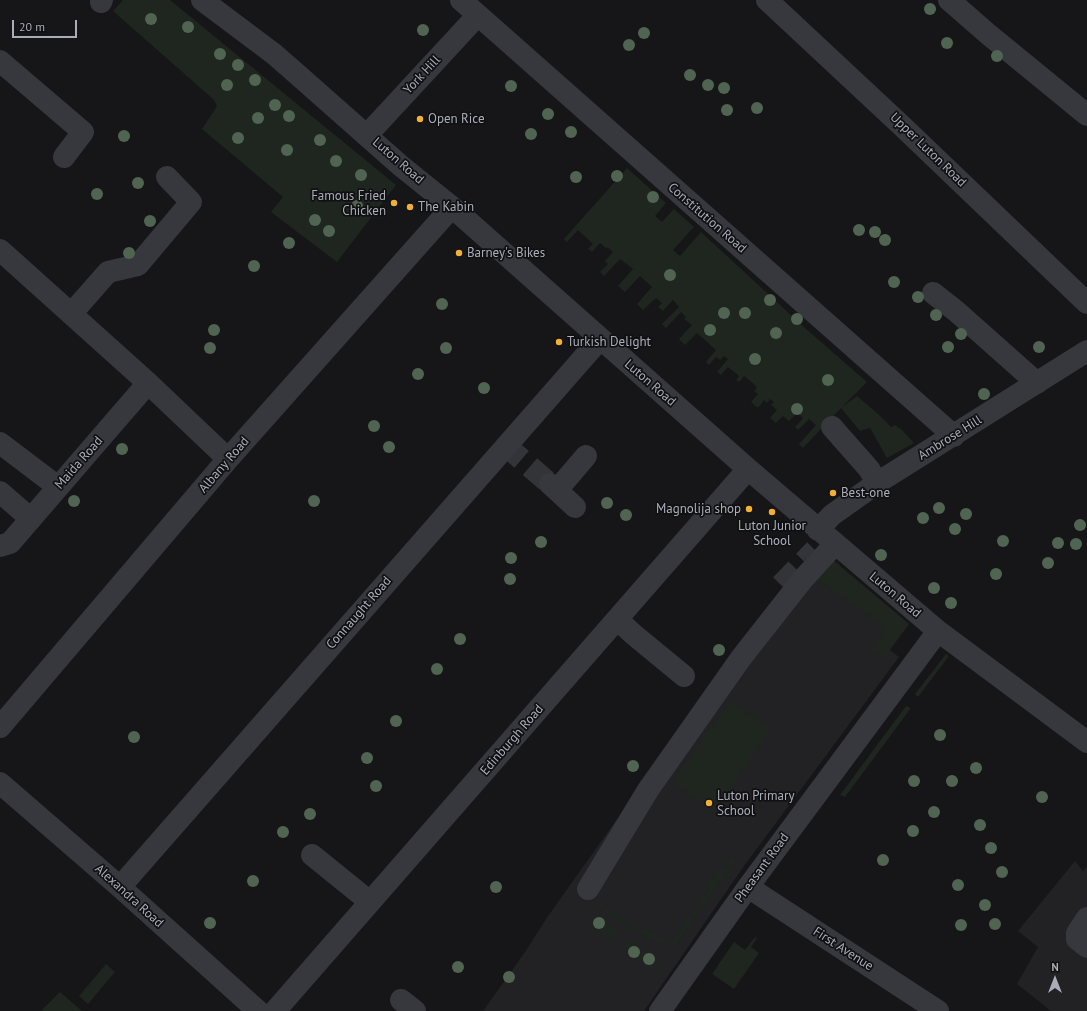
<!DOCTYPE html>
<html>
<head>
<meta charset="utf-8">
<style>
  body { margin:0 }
  #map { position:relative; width:1087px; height:1011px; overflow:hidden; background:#161618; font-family:"PT Sans",sans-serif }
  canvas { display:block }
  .north { position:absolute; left:1035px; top:959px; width:40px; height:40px; -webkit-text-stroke:3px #111113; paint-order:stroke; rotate:0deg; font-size:11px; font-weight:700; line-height:16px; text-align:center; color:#a8adb8 }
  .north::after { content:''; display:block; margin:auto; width:14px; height:18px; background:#a8adb8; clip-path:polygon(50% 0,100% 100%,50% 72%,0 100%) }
  .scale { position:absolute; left:12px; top:20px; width:65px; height:18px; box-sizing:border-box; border:2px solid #a8adb8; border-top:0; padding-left:5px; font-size:12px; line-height:14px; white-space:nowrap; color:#a8adb8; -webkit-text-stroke:3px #111113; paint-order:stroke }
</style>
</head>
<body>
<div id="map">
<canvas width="1087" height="1011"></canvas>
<div class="north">N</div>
<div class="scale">20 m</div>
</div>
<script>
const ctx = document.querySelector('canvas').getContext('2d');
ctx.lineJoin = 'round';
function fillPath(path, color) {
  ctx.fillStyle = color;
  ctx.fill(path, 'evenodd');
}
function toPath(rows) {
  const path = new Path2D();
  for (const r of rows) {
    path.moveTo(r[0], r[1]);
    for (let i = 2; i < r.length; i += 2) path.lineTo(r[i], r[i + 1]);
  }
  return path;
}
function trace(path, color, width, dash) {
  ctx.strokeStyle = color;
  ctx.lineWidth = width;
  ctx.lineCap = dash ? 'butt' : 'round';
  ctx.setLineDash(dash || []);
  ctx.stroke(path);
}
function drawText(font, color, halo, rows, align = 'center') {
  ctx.font = font + ' "PT Sans",sans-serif';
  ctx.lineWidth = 3.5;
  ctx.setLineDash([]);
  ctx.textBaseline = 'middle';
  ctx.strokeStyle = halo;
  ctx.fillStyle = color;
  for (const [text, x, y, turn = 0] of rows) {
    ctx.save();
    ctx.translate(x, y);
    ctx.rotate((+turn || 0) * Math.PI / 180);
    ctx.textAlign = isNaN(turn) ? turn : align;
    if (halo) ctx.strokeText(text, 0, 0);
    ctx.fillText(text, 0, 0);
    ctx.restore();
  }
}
fillPath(toPath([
  [821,550,909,624,890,650,899,657,744,866,644,1011,483,1011,523,955,548,916,647,777],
  [1075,861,1083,871,1087,866,1087,1011,1051,1011,1017,984,1038,947,1018,931]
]), '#222225');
fillPath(toPath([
  [123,0,170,0,396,185,337,262,271,212,283,197,202,129,217,106,213,99,113,11],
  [627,168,666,203,655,216,662,222,674,209,694,227,673,250,680,256,701,232,805,328,867,382,842,407,857,396,878,414,891,427,895,425,902,430,914,443,887,458,870,428,860,431,841,408,803,448,799,444,816,425,809,419,798,430,795,427,803,418,797,413,789,421,783,416,776,423,770,418,777,410,771,405,774,402,770,399,767,403,764,400,758,408,751,402,758,394,754,391,757,388,754,384,744,376,739,382,736,380,739,376,728,367,721,375,717,372,728,359,724,356,720,360,716,357,709,365,706,362,716,350,697,333,685,345,679,339,692,325,684,319,686,317,681,312,666,328,662,324,679,307,673,300,663,311,658,307,662,303,656,298,643,310,637,304,652,287,640,276,625,292,618,286,633,269,620,259,604,276,600,272,608,264,605,261,613,252,607,247,606,248,600,243,592,252,588,249,593,244,578,230,567,242,564,239],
  [833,560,909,624,883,658,871,649,887,629,817,579],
  [946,654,949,656,918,697,915,694],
  [731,700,771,730,713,811,673,781],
  [906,706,911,708,845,797,840,795],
  [733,856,736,860,674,947,657,942,626,926,600,907,600,903,642,932,645,928,670,944,709,889,705,886,719,869,722,870],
  [598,917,617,931,613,940,590,927],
  [755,937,757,938,751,947,759,953,734,989,712,974,734,942,745,950],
  [628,940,659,963,654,970,624,947],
  [106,964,115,972,88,1004,79,996],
  [60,992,82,1011,41,1011]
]), '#1e261f');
trace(toPath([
  [505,445,550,484],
  [781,585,815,550]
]), '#333438', 22, [22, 11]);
trace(toPath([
  [202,0,274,54,298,75,401,166,452,207,748,469,938,631,1087,742],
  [461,0,954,436],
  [767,0,902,126,1087,303],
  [949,0,988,34,1087,115],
  [101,2,102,0],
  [0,61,83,132,64,157],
  [367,135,478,15],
  [0,250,148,383,228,459],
  [933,293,956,311,1037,383],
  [71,314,108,272,138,265,191,202,167,177],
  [832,427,869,469,877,483],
  [0,443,58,487],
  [550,484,575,507],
  [557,490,586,456],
  [0,492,31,519],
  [818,530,832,515,877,483,1087,351],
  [0,546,10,543,148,383],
  [617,619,633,634,684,676],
  [0,727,228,459,452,207],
  [0,783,120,887,258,1011],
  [312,855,370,902],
  [120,887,600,339],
  [748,887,938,1011],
  [588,889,648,790,741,658,803,579,835,544],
  [1087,918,1077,933,1077,939,1087,947],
  [401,1000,415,1011],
  [275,1011,748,469],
  [660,1011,748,887,938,631]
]), '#37383d', 22);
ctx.fillStyle = '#506452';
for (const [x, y] of [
  [930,9],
  [151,19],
  [188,27],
  [423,30],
  [644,33],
  [947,43],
  [629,45],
  [220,54],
  [997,56],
  [238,65],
  [690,75],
  [255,80],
  [227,85],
  [708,85],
  [511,86],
  [724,88],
  [275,105],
  [757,108],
  [727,110],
  [548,114],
  [289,116],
  [258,118],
  [571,132],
  [531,134],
  [124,136],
  [238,138],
  [320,140],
  [287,150],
  [336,161],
  [361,175],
  [617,176],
  [576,177],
  [138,183],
  [97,194],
  [653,197],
  [357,206],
  [315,220],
  [150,221],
  [859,230],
  [329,231],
  [875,232],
  [885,240],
  [289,243],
  [129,253],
  [254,266],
  [670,275],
  [894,282],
  [918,297],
  [770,300],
  [442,304],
  [724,313],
  [745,313],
  [936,315],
  [797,319],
  [214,330],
  [710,330],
  [776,333],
  [961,334],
  [948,347],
  [1039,347],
  [210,348],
  [446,348],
  [755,359],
  [418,374],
  [828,380],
  [484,388],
  [984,394],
  [797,409],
  [374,426],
  [389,447],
  [122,449],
  [74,501],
  [314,501],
  [607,503],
  [939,508],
  [966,514],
  [626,515],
  [923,518],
  [1080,525],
  [955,529],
  [1003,541],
  [541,542],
  [1058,543],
  [1076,544],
  [881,555],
  [511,558],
  [1048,563],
  [996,574],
  [510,579],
  [934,588],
  [951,603],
  [460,639],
  [719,650],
  [437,669],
  [396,721],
  [940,735],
  [134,737],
  [367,758],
  [633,766],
  [976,768],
  [914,781],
  [952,781],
  [376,786],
  [1042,797],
  [934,812],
  [310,814],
  [980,825],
  [913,831],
  [283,832],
  [991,848],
  [883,860],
  [1002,872],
  [253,881],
  [958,885],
  [496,887],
  [985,905],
  [210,923],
  [599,923],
  [995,924],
  [961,925],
  [634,952],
  [649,959],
  [458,967],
  [509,977]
]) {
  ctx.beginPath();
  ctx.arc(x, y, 6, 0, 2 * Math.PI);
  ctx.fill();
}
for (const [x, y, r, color] of [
  [420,119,4,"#f2b134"],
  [394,203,4,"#f2b134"],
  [410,207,4,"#f2b134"],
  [459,253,4,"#f2b134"],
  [559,342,4,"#f2b134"],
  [833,493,4,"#f2b134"],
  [749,509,4,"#f2b134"],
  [772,512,4,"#f2b134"],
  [709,803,4,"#f2b134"]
]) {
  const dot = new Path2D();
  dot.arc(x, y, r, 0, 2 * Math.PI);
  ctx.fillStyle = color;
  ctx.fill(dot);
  trace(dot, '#111113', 1.5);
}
drawText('13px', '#a8adb8', '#111113', [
  ["York Hill",422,75,-47],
  ["Upper Luton Road",928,150,44],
  ["Luton Road",398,161,41],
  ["Constitution Road",707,218,41],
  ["Luton Road",650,383,41],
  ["Ambrose Hill",950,438,-32],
  ["Maida Road",79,463,-49],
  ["Albany Road",224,465,-49],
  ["Luton Road",895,595,40],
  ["Connaught Road",359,613,-49],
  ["Edinburgh Road",512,740,-49],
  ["Pheasant Road",762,868,-54],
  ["Alexandra Road",129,896,42],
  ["First Avenue",843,949,33]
]);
drawText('13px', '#a8adb8', '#111113', [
  ["Open Rice",428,119],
  ["Famous Fried",386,196,"right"],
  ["Chicken",386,211,"right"],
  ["The Kabin",418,207],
  ["Barney's Bikes",467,253],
  ["Turkish Delight",567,342],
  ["Best-one",841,493],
  ["Magnolija shop",741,509,"right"],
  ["Luton Junior",772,526,"center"],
  ["School",772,541,"center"],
  ["Luton Primary",717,796],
  ["School",717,811]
], 'left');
</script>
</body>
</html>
